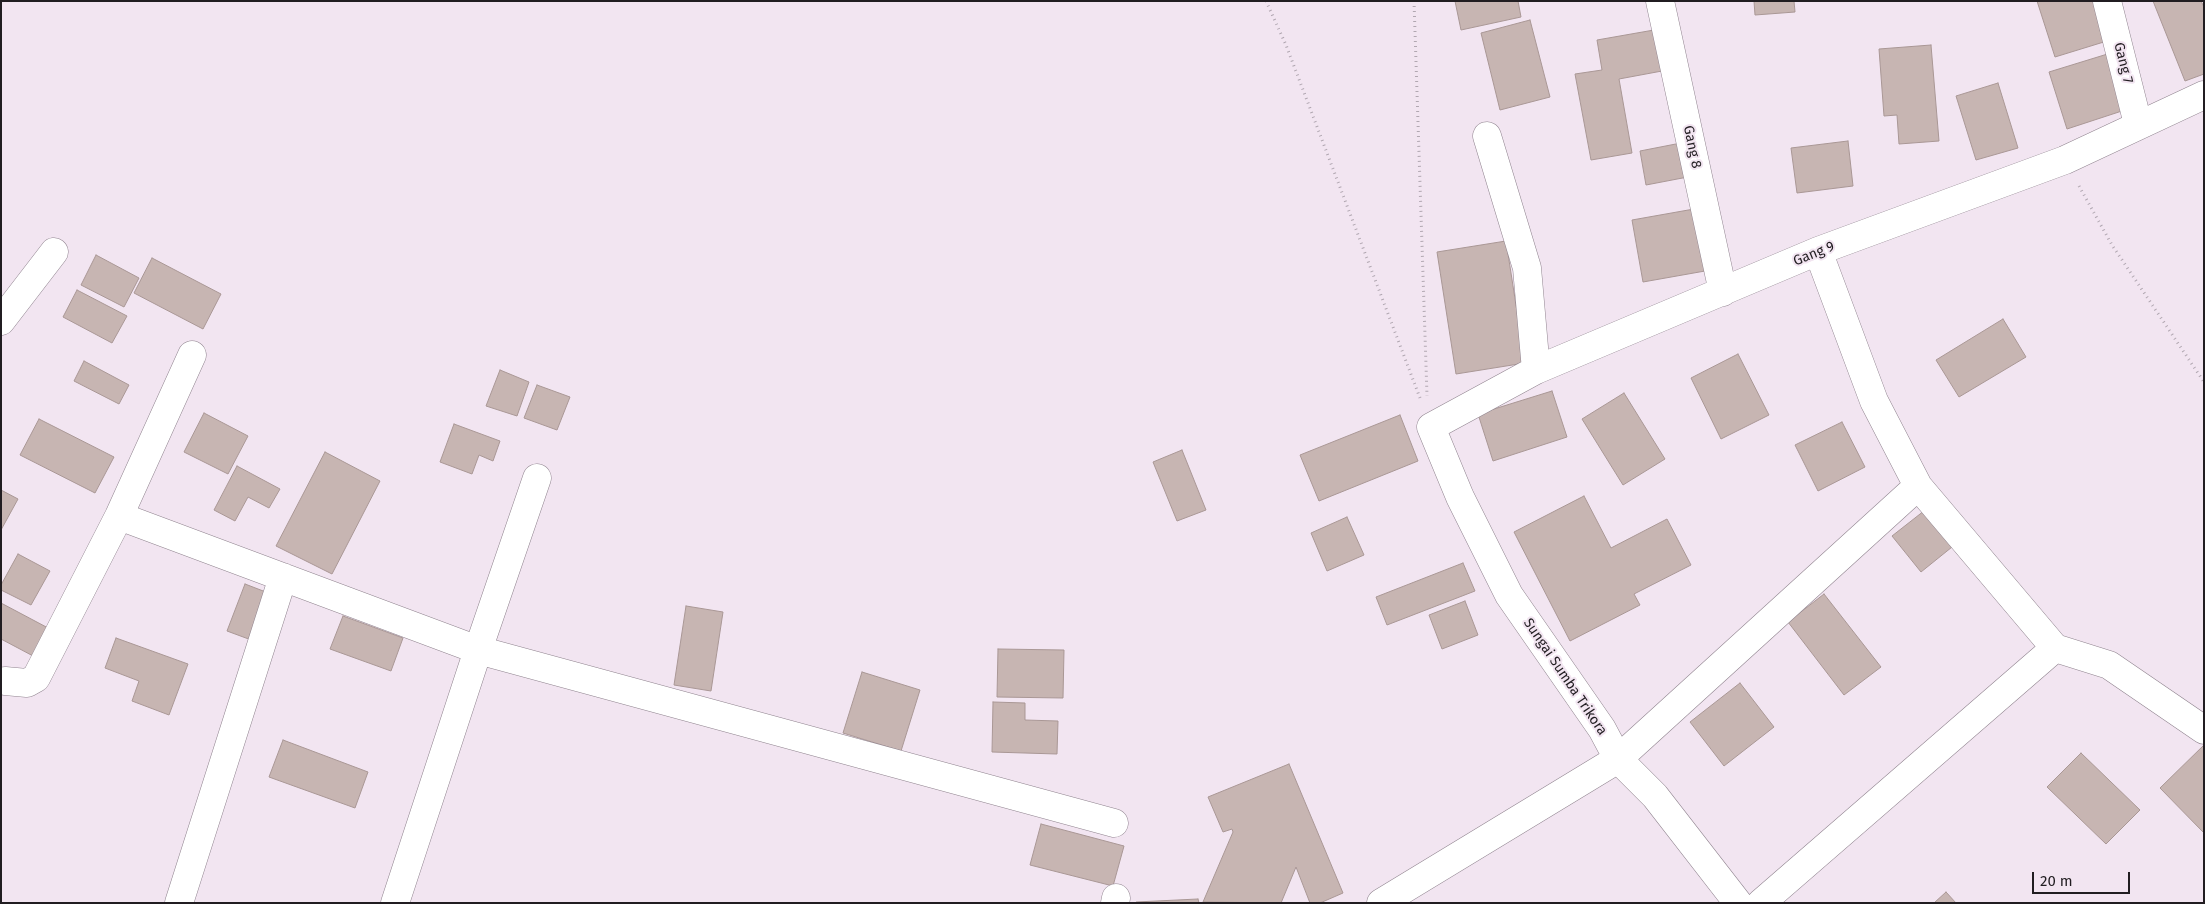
<!DOCTYPE html>
<html>
<head>
<meta charset="utf-8">
<style>
  body { margin:0 }
  #map { position:relative; width:2205px; height:904px; overflow:hidden; background:#f2e5f1; font-family:"Fira Sans",sans-serif }
  canvas { display:block }
  .frame { position:absolute; inset:0; border:2px solid #211d21; pointer-events:none }
  .scale { position:absolute; left:2032px; top:872px; width:98px; height:22px; box-sizing:border-box; border:2px solid #211d21; border-top:0; padding-left:6px; font-size:15px; line-height:18px; white-space:nowrap; color:#211d21; -webkit-text-stroke:4px #f2e5f1; paint-order:stroke }
</style>
</head>
<body>
<div id="map">
<canvas width="2205" height="904"></canvas>
<div class="frame"></div>
<div class="scale">20 m</div>
</div>
<script>
const ctx = document.querySelector('canvas').getContext('2d');
ctx.lineJoin = 'round';
function fillPath(path, color) {
  ctx.fillStyle = color;
  ctx.fill(path, 'evenodd');
}
function toPath(rows) {
  const path = new Path2D();
  for (const r of rows) {
    path.moveTo(r[0], r[1]);
    for (let i = 2; i < r.length; i += 2) path.lineTo(r[i], r[i + 1]);
  }
  return path;
}
function trace(path, color, width, dash) {
  ctx.strokeStyle = color;
  ctx.lineWidth = width;
  ctx.lineCap = dash ? 'butt' : 'round';
  ctx.setLineDash(dash || []);
  ctx.stroke(path);
}
function drawText(font, color, halo, rows, align = 'center') {
  ctx.font = font + ' "Fira Sans",sans-serif';
  ctx.lineWidth = 4;
  ctx.setLineDash([]);
  ctx.textBaseline = 'middle';
  ctx.strokeStyle = halo;
  ctx.fillStyle = color;
  for (const [text, x, y, turn = 0] of rows) {
    ctx.save();
    ctx.translate(x, y);
    ctx.rotate((+turn || 0) * Math.PI / 180);
    ctx.textAlign = isNaN(turn) ? turn : align;
    if (halo) ctx.strokeText(text, 0, 0);
    ctx.fillText(text, 0, 0);
    ctx.restore();
  }
}
const building = toPath([
  [1455,1,1518,1,1521,17,1461,30,1455,1],
  [1754,1,1794,1,1795,12,1755,15,1754,1],
  [2037,1,2095,1,2107,41,2055,57,2037,1],
  [2153,1,2201,1,2204,7,2204,74,2185,81,2153,1],
  [1530,20,1550,97,1500,110,1481,33,1530,20],
  [1654,30,1662,71,1619,79,1632,153,1591,160,1575,74,1602,70,1597,40,1654,30],
  [1931,45,1939,141,1899,144,1897,115,1884,116,1879,49,1931,45],
  [2114,52,2131,108,2067,129,2049,72,2114,52],
  [1998,83,2018,148,1976,160,1956,96,1998,83],
  [1848,141,1853,186,1797,193,1791,148,1848,141],
  [1686,142,1693,176,1646,185,1640,151,1686,142],
  [1694,209,1705,271,1643,282,1632,220,1694,209],
  [1506,241,1525,363,1456,374,1437,252,1506,241],
  [96,255,139,278,124,307,81,285,96,255],
  [152,258,221,294,203,329,134,293,152,258],
  [77,290,127,316,112,343,63,317,77,290],
  [2003,319,2026,357,1959,397,1936,360,2003,319],
  [1738,354,1769,415,1721,439,1691,378,1738,354],
  [84,361,129,385,119,404,74,381,84,361],
  [500,370,529,382,517,416,486,406,500,370],
  [537,385,570,397,557,430,524,418,537,385],
  [1552,391,1567,437,1493,461,1478,414,1552,391],
  [1624,393,1665,459,1623,485,1582,419,1624,393],
  [204,413,248,436,228,474,184,452,204,413],
  [1400,415,1418,461,1319,501,1300,455,1400,415],
  [39,419,114,457,95,493,20,455,39,419],
  [1842,422,1865,467,1818,491,1795,445,1842,422],
  [454,424,500,441,493,461,479,455,472,474,440,462,454,424],
  [1182,450,1206,510,1177,521,1153,462,1182,450],
  [325,452,380,481,332,574,276,546,325,452],
  [237,466,280,489,269,508,248,497,235,521,214,510,237,466],
  [1,490,18,499,1,530,1,490],
  [1584,496,1611,548,1667,519,1691,565,1634,594,1640,605,1570,641,1514,532,1584,496],
  [1929,507,1957,543,1921,572,1892,536,1929,507],
  [1347,517,1364,555,1327,571,1311,533,1347,517],
  [18,554,50,571,31,605,1,590,1,585,18,554],
  [1463,563,1475,591,1387,625,1376,597,1463,563],
  [245,584,271,594,254,641,227,631,245,584],
  [1824,594,1881,667,1844,695,1788,622,1824,594],
  [1465,601,1478,635,1442,649,1429,615,1465,601],
  [1,603,50,629,35,657,1,639,1,603],
  [686,606,723,612,711,691,674,685,686,606],
  [343,616,403,638,391,671,330,649,343,616],
  [116,638,188,664,169,715,132,701,139,681,105,668,116,638],
  [998,649,1064,650,1063,698,997,697,998,649],
  [862,672,920,690,901,751,843,733,862,672],
  [1740,683,1774,727,1724,766,1690,722,1740,683],
  [993,702,1025,703,1025,720,1058,721,1057,754,992,752,993,702],
  [283,740,368,772,355,808,269,777,283,740],
  [2204,745,2204,830,2203,832,2160,788,2204,745],
  [2081,753,2140,810,2106,844,2047,787,2081,753],
  [1289,764,1343,893,1320,903,1310,903,1296,867,1281,903,1203,902,1233,832,1232,829,1223,832,1208,797,1289,764],
  [1041,824,1124,846,1113,886,1030,865,1041,824],
  [1946,892,1956,903,1934,903,1946,892],
  [1198,899,1199,903,1136,903,1136,902,1198,899]
]);
fillPath(building, '#c7b5b2');
trace(building, '#a99795', 1);
const minor = toPath([
  [1660,1,1723,292],
  [2107,1,2138,124],
  [1487,136,1527,268,1536,370],
  [1818,251,1874,401,1918,486,2055,648],
  [1,321,54,252],
  [119,516,478,650,1114,823],
  [5,681,27,683,36,678,119,516,192,355],
  [179,903,283,577],
  [395,903,478,650,537,478],
  [1115,903,1116,898],
  [1381,903,1618,759,1918,486],
  [1738,903,1655,796,1618,759,1602,729,1509,595,1460,497,1431,427,1536,370,1818,251,2065,160,2204,95],
  [1761,903,2055,648,2109,665,2204,730]
]);
trace(minor, '#90848f', 29);
trace(toPath([
  [1266,1,1286,45,1420,398],
  [1414,1,1427,396],
  [2079,186,2112,245,2204,382]
]), '#b1a7b1', 3, [1, 4]);
trace(minor, '#fff', 28);
drawText('14px', '#211d21', '#f2e5f1', [
  ["Gang 7",2123,63,76],
  ["Gang 8",1692,147,78],
  ["Gang 9",1814,254,-22],
  ["Sungai Sumba Trikora",1565,677,56]
]);
</script>
</body>
</html>
